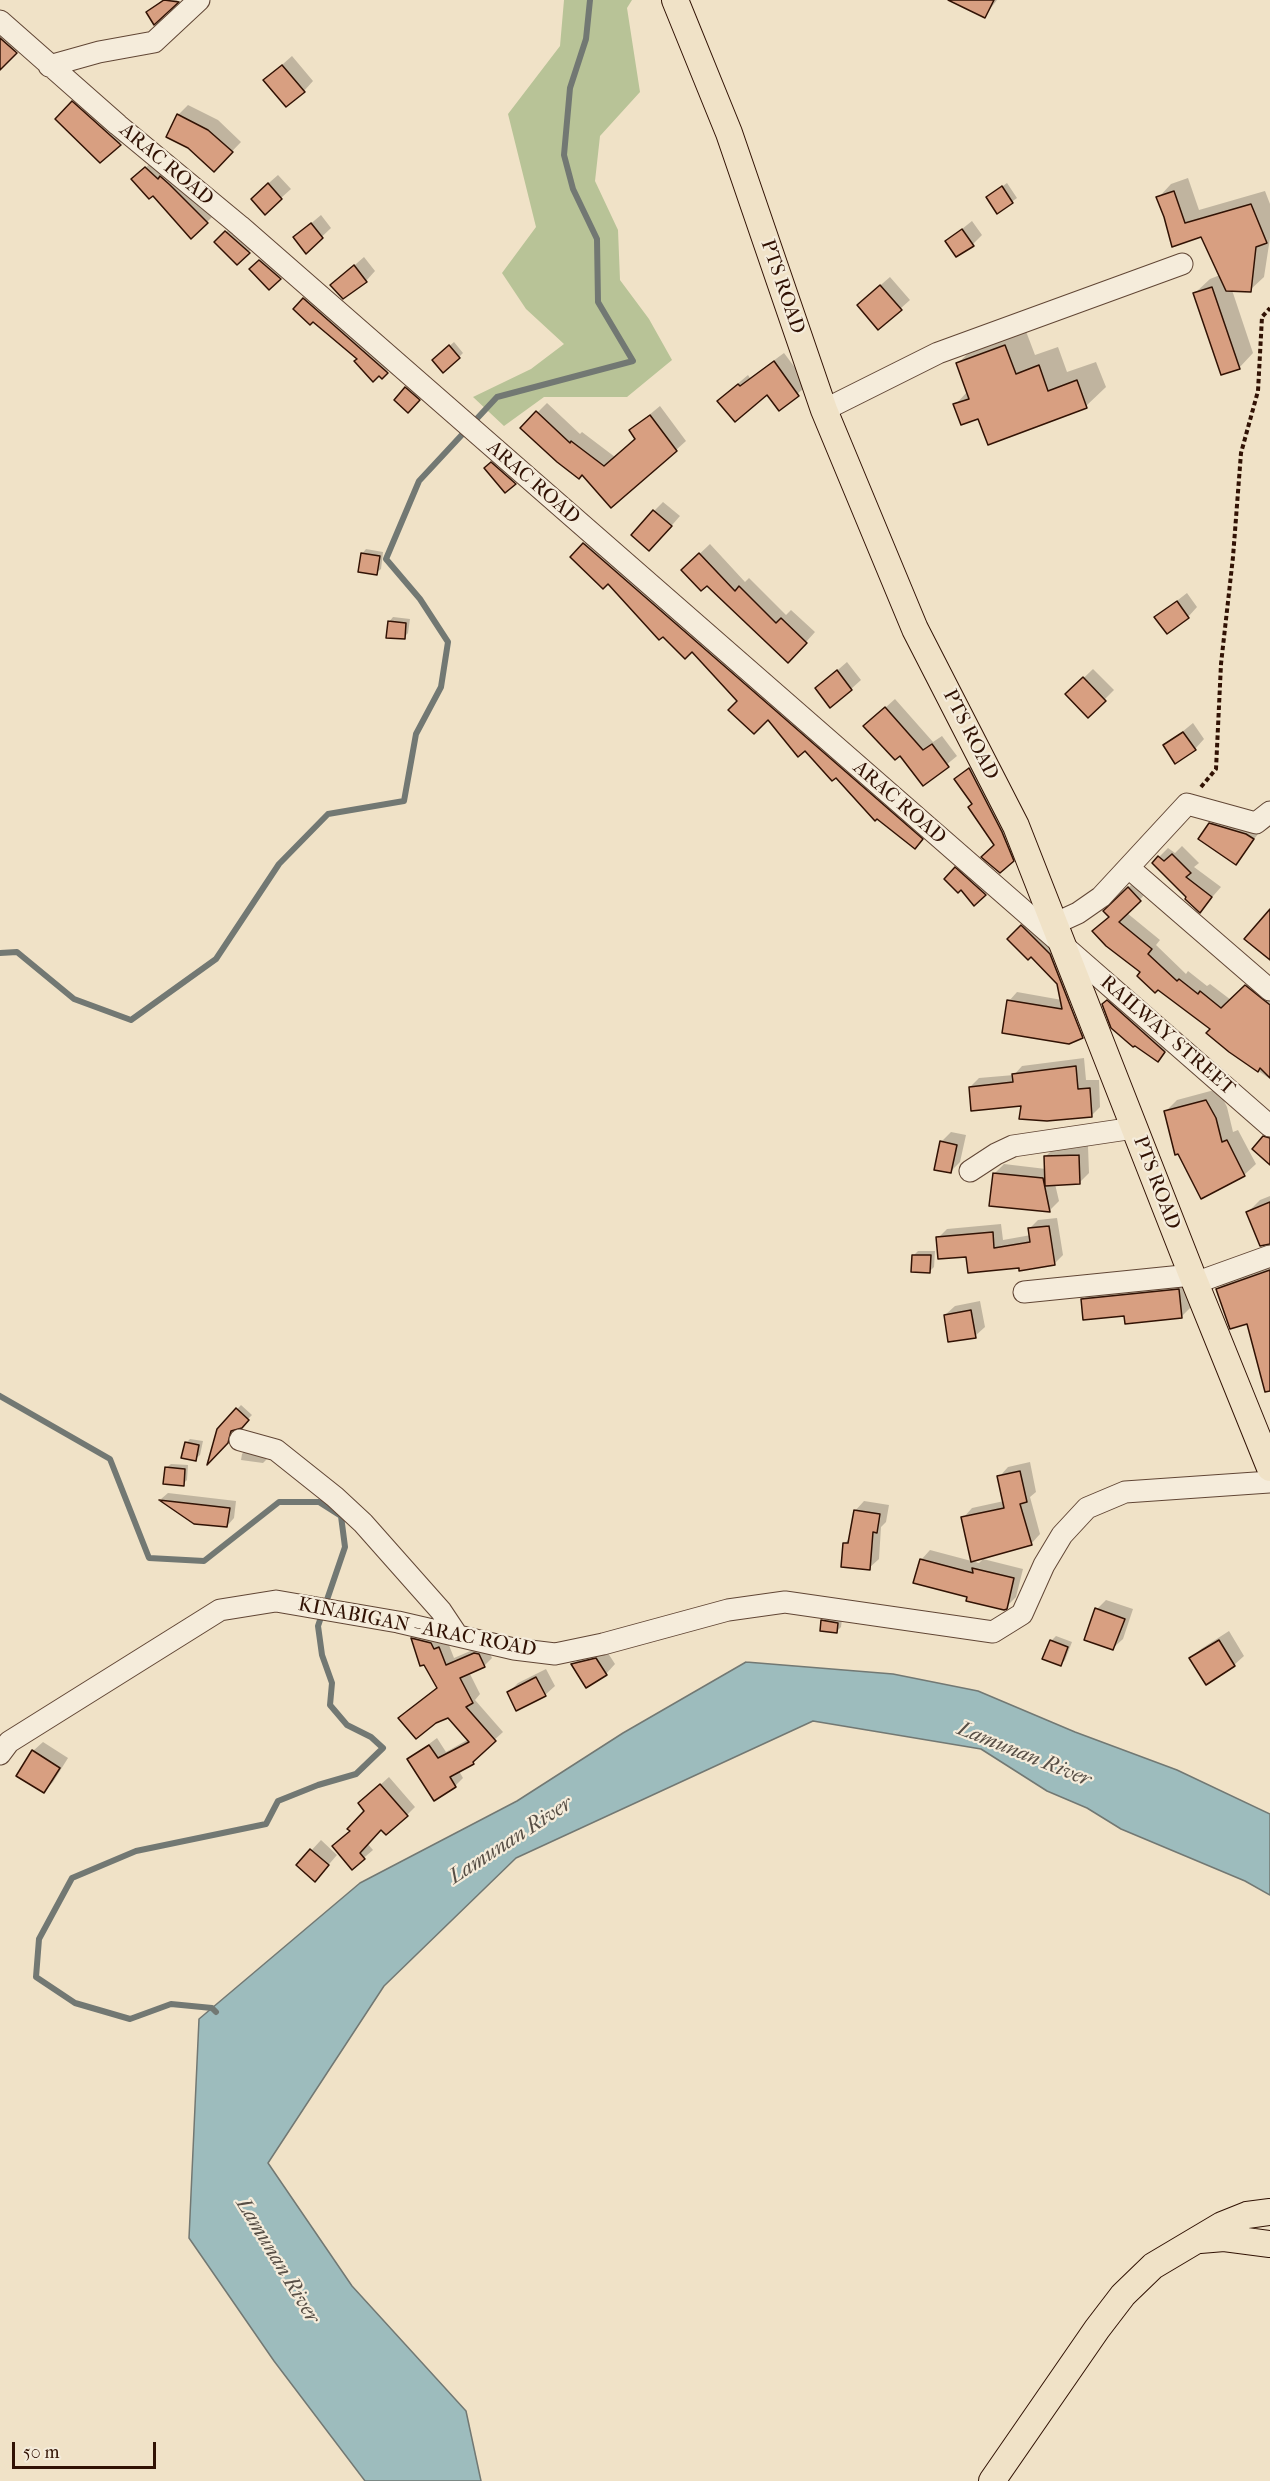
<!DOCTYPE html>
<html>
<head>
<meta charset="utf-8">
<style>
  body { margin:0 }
  #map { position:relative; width:1270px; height:2481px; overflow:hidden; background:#f0e2c7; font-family:"IM FELL French Canon",serif }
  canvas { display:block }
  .scale { position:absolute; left:12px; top:2442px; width:144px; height:27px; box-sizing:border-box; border:3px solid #311204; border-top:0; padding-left:8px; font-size:18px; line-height:21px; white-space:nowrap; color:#311204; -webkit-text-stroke:4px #f5ecdb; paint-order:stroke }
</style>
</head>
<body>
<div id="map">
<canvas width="1270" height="2481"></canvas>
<div class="scale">50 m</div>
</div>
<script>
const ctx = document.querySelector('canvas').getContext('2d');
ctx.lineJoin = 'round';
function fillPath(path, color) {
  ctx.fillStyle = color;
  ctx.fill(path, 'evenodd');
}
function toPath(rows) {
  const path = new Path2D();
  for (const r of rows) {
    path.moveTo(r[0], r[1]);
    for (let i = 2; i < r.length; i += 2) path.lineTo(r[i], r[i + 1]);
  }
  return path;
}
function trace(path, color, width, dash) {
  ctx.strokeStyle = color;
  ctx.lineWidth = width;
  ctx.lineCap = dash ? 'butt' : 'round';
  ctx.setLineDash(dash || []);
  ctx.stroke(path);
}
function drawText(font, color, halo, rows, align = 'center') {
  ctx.font = font + ' "IM FELL French Canon",serif';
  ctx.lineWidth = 4.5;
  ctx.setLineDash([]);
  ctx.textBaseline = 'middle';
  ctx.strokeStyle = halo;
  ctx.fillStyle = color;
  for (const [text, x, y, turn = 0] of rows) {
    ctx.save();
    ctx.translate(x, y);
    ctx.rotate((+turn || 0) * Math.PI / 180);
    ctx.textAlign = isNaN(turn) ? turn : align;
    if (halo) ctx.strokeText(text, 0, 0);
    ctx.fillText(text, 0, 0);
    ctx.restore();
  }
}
fillPath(toPath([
  [564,0,632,0,627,8,640,92,600,136,595,181,618,230,620,280,649,319,672,360,627,397,544,397,504,426,473,397,531,369,564,344,526,309,502,273,536,227,508,114,560,46]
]), '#b8c397');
const water = toPath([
  [746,1662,893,1674,978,1691,1075,1732,1177,1770,1270,1814,1270,1895,1245,1881,1121,1829,1087,1808,1047,1791,981,1749,813,1721,516,1858,384,1986,268,2163,352,2286,466,2411,481,2481,365,2481,274,2361,189,2238,199,2019,360,1883,517,1801,623,1733,746,1662]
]);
fillPath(water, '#9dbcbd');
trace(water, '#727873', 1.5);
fillPath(toPath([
  [162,0,178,0,154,22,148,13],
  [953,0,997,0,984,17],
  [0,20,25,43,0,67],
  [292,56,313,81,304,91,265,80],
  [82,93,129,135,100,161,73,102],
  [188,105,218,120,241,142,214,170,178,115],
  [155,159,216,213,207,222,153,194,143,170],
  [278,175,291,189,281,198,262,189],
  [1188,178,1199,210,1265,191,1270,204,1270,238,1264,277,1250,290,1232,290,1253,353,1239,368,1195,293,1210,279,1220,275,1202,235,1173,245,1158,198,1171,184],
  [1007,183,1017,198,997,212,988,197],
  [321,215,331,228,306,252,295,237],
  [972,221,982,235,973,244,947,241],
  [236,222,258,243,237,263,216,242],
  [269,251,289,268,269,288,251,269],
  [364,257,375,271,366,281,332,285],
  [890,277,910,300,900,309,868,296],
  [312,291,396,363,382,377,313,320,295,309],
  [1024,326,1035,355,1058,347,1067,372,1096,362,1106,387,1086,406,989,443,979,417,955,405,968,391,958,363,978,344],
  [454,342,463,353,459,357,438,356],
  [784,353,808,385,779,409,767,393,728,392,748,375,750,378],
  [416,379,428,390,417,401,406,388],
  [547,403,580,434,582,432,615,457,637,438,631,430,660,406,686,441,676,450,582,473,522,428],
  [496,459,524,474,505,491,486,468],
  [663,502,680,516,659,540,654,511],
  [593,534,924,838,915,847,768,718,739,701,692,650,609,581,572,557],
  [710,544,745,582,749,578,786,615,791,610,815,632,798,651,692,561],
  [366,549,383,552,381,569,376,573,362,554],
  [1187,593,1197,607,1188,617,1156,617],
  [393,617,410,619,408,633,404,638,389,622],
  [847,662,861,680,851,689,817,688],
  [1093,669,1114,690,1088,716,1067,694],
  [895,699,933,742,942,736,957,756,923,784,875,717],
  [1193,723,1204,739,1195,749,1165,746],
  [979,760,1022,850,1013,860,996,844,973,804,956,779],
  [1220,815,1262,829,1235,863,1210,824],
  [1182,846,1199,863,1194,867,1221,887,1200,911,1159,857,1168,848,1175,853],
  [963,861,993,887,974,904,961,888,946,879],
  [1137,879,1148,891,1127,913,1160,940,1156,945,1186,974,1188,971,1207,986,1210,984,1231,1000,1255,977,1270,991,1270,1079,1230,1051,1212,1029,1142,972,1105,911],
  [1030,918,1058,946,1091,1028,1082,1037,1009,1001,1017,992,1062,1000,1058,983,1031,955,1009,939],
  [1069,999,1082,1032,1079,1033,1067,1002],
  [1113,995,1174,1041,1158,1060,1104,1005],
  [1084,1058,1086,1080,1099,1080,1100,1107,1091,1116,1022,1104,970,1087,979,1078,1014,1075,1022,1066],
  [1218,1089,1227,1107,1233,1132,1238,1130,1256,1164,1244,1175,1166,1111,1177,1100],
  [951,1132,966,1135,960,1162,950,1172,941,1142],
  [1088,1146,1089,1173,1079,1183,1055,1184,1059,1201,1049,1211,994,1174,1004,1164,1046,1169,1046,1156,1055,1147],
  [1270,1196,1270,1242,1248,1212,1260,1200],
  [1057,1218,1063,1255,1054,1264,1020,1266,968,1255,938,1238,947,1229,1001,1224,1003,1240,1031,1235,1029,1229,1038,1220],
  [918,1251,935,1251,934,1267,930,1271,914,1255],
  [1270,1263,1270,1370,1248,1322,1217,1290,1229,1278],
  [1192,1276,1195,1303,1181,1317,1126,1314,1083,1300,1096,1286],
  [980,1301,985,1327,975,1336,945,1315,955,1306],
  [241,1405,252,1415,241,1426,234,1429,232,1437,210,1460,218,1430],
  [190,1439,203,1441,200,1455,195,1459,186,1443],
  [246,1450,268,1456,267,1459,263,1463,241,1460,242,1454],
  [1030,1462,1036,1492,1030,1497,1040,1534,1031,1544,963,1518,972,1508,1004,1501,999,1477,1008,1467],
  [171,1464,188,1465,187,1480,183,1484,166,1468],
  [168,1493,236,1501,234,1518,227,1526,195,1522,161,1499],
  [864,1501,889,1505,886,1522,881,1527,879,1559,869,1568,845,1543,850,1538,855,1511],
  [930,1550,979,1563,983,1559,1023,1569,1016,1597,1006,1607,921,1560],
  [1106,1600,1133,1609,1123,1639,1113,1648,1097,1609],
  [827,1616,842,1619,841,1627,837,1631,823,1621],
  [420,1631,447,1640,454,1658,482,1646,487,1647,492,1658,484,1666,469,1672,480,1694,475,1700,503,1732,480,1753,481,1755,473,1763,459,1771,463,1778,455,1786,409,1759,437,1738,446,1752,469,1739,448,1716,408,1710,438,1687,412,1638],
  [1229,1631,1244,1656,1234,1665,1191,1658,1201,1649],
  [1056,1636,1072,1642,1065,1660,1061,1664,1051,1641],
  [606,1650,615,1664,606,1674,573,1665,582,1655],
  [546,1669,555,1686,545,1695,509,1692,518,1683],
  [43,1742,68,1758,53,1782,44,1791,33,1751],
  [389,1777,415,1807,407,1815,382,1828,367,1843,373,1850,352,1868,369,1795],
  [321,1840,337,1855,324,1870,298,1865]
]), '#0003');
trace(toPath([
  [0,953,17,952,74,999,131,1020,216,959,279,864,328,814,404,801,416,734,441,687,448,642,420,599,386,559,419,481,497,397,633,361,598,302,597,239,573,189,564,155,570,88,586,39,590,0],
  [0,1396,110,1459,149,1558,204,1561,279,1502,319,1502,341,1516,345,1547,318,1626,322,1655,332,1683,330,1705,347,1725,371,1737,383,1748,356,1774,318,1785,278,1801,266,1824,136,1851,72,1878,39,1939,36,1977,75,2003,130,2019,171,2004,212,2008,216,2012]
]), '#727873', 6);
const building = toPath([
  [164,0,179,2,154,25,146,12,164,0],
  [948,0,994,0,985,18,948,0],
  [0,38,17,53,0,70,0,38],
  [282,65,305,92,286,107,263,80,282,65],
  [72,101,121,145,100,163,55,119,72,101],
  [177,114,208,130,233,152,214,172,188,148,166,137,177,114],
  [145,167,158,179,160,176,170,185,208,223,191,239,153,196,149,199,131,179,145,167],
  [268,183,282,199,265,215,251,199,268,183],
  [1002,186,1013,203,997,214,986,197,1002,186],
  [1174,191,1185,223,1251,204,1267,243,1256,247,1251,292,1226,291,1201,237,1172,247,1164,217,1156,197,1174,191],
  [311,223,323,238,306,254,293,237,311,223],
  [962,229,974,246,956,257,945,241,962,229],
  [225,231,250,253,237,265,214,242,225,231],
  [259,260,281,279,269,290,249,269,259,260],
  [354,265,367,282,343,299,330,285,354,265],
  [880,285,902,310,878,330,857,305,880,285],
  [1212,287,1240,369,1221,375,1193,293,1212,287],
  [303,298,388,373,382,379,379,376,373,382,354,361,357,359,313,322,310,325,293,309,303,298],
  [449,345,460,358,443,373,432,360,449,345],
  [1005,345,1016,374,1039,365,1048,391,1077,380,1087,408,988,445,978,419,961,425,953,404,969,399,956,363,1005,345],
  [774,361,799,396,779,411,767,395,735,422,717,401,738,384,740,386,774,361],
  [405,387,420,400,408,413,394,400,405,387],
  [536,411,570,443,571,441,604,466,635,439,629,430,650,415,677,451,611,508,582,475,579,479,557,462,520,428,536,411],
  [491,462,516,484,505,493,484,468,491,462],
  [653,510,672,526,649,551,631,535,653,510],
  [583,543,923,839,915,849,877,819,875,821,836,778,832,781,805,751,798,757,768,720,754,734,728,710,737,701,692,652,685,659,663,637,659,640,608,584,603,589,570,557,583,543],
  [361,553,380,556,377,575,358,572,361,553],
  [699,553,735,591,739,586,776,623,781,618,807,643,788,663,707,586,701,591,681,570,699,553],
  [1177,601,1189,618,1167,634,1154,617,1177,601],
  [388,621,406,623,405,639,386,638,388,621],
  [837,670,852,690,830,708,815,688,837,670],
  [1083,677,1106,701,1088,718,1065,694,1083,677],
  [885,707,923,750,932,744,949,767,923,786,900,756,895,760,863,726,885,707],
  [1183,732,1196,750,1175,764,1163,745,1183,732],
  [969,768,1002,832,1014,861,1000,873,981,857,994,845,968,807,972,804,954,779,969,768],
  [1209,823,1246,834,1254,839,1236,865,1198,839,1209,823],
  [1172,854,1191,873,1186,877,1212,897,1200,913,1185,899,1186,897,1152,863,1158,856,1164,861,1172,854],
  [955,867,986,895,974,906,961,890,958,893,944,879,955,867],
  [1128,887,1141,901,1119,922,1152,949,1148,954,1177,981,1179,979,1198,994,1200,991,1221,1008,1245,985,1270,1005,1270,1078,1260,1068,1258,1072,1229,1052,1206,1033,1210,1029,1158,990,1155,993,1137,976,1140,972,1106,946,1092,931,1109,917,1103,911,1128,887],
  [1270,909,1270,960,1244,939,1270,909],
  [1021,925,1050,954,1083,1038,1069,1044,1002,1033,1007,1000,1062,1009,1057,984,1031,957,1028,960,1007,939,1021,925],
  [1107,1000,1165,1052,1158,1062,1135,1046,1133,1047,1111,1028,1102,1004,1107,1000],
  [1076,1066,1078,1089,1090,1088,1092,1117,1047,1121,1019,1119,1021,1106,971,1111,969,1087,1013,1082,1012,1074,1076,1066],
  [1206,1100,1216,1118,1222,1142,1227,1140,1245,1176,1201,1199,1178,1154,1175,1155,1164,1111,1206,1100],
  [1263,1136,1270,1138,1270,1165,1252,1149,1263,1136],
  [940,1141,957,1145,951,1173,934,1170,940,1141],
  [1079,1155,1080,1184,1045,1186,1044,1156,1079,1155],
  [993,1173,1043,1178,1050,1212,989,1206,993,1173],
  [1270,1202,1270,1244,1260,1246,1246,1212,1270,1202],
  [1049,1226,1055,1265,1019,1271,1019,1268,968,1273,966,1257,938,1259,936,1237,993,1232,994,1248,1030,1242,1028,1228,1049,1226],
  [912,1255,931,1255,930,1273,911,1272,912,1255],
  [1270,1270,1270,1391,1265,1392,1247,1324,1230,1329,1216,1289,1270,1270],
  [1179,1289,1182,1318,1125,1324,1124,1316,1083,1320,1081,1299,1179,1289],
  [971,1310,976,1338,948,1342,944,1315,971,1310],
  [236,1408,249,1420,242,1428,231,1431,228,1443,207,1465,217,1429,236,1408],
  [185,1442,199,1445,196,1461,181,1458,185,1442],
  [165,1467,185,1469,184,1486,163,1484,165,1467],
  [1020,1471,1027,1502,1020,1504,1032,1545,971,1562,961,1517,1004,1508,997,1476,1020,1471],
  [159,1500,230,1508,227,1527,194,1524,159,1500],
  [854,1510,880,1514,877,1533,873,1532,870,1570,841,1567,843,1543,848,1543,854,1510],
  [920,1559,973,1573,972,1568,1014,1578,1007,1609,1004,1610,966,1601,967,1597,913,1583,920,1559],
  [1095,1608,1125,1619,1113,1650,1084,1640,1095,1608],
  [821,1620,838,1623,837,1633,820,1631,821,1620],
  [411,1638,431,1643,434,1649,439,1647,446,1665,474,1653,479,1654,485,1667,460,1678,473,1703,466,1707,496,1741,473,1762,474,1764,450,1777,456,1787,434,1801,407,1759,429,1745,438,1758,469,1742,448,1718,436,1723,416,1739,398,1718,437,1688,424,1665,420,1666,411,1638],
  [1050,1640,1068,1647,1061,1666,1042,1659,1050,1640],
  [1219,1640,1235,1666,1206,1685,1189,1658,1219,1640],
  [596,1658,607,1675,586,1688,571,1664,596,1658],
  [536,1677,546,1696,516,1711,507,1692,536,1677],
  [32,1750,60,1768,44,1793,16,1776,32,1750],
  [380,1784,408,1816,386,1835,381,1830,360,1853,365,1859,352,1870,332,1846,350,1831,347,1829,364,1811,358,1803,380,1784],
  [310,1849,329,1865,315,1882,296,1865,310,1849]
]);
fillPath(building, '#d89f81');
trace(building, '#311204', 1.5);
const minor = toPath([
  [0,21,118,125,240,226,1270,1126],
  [49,66,99,52,154,42,199,0],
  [824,410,938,353,1182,264],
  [1129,868,1270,990],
  [1054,924,1078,913,1101,897,1187,804,1256,823,1270,812],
  [970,1171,996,1154,1013,1146,1134,1128],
  [1195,1283,1270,1256],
  [1024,1292,1192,1275],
  [240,1440,276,1450,335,1497,363,1523,441,1611,457,1635],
  [0,1754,9,1742,220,1610,276,1601,398,1622,514,1649,555,1654,603,1644,728,1610,785,1602,993,1632,1022,1614,1044,1565,1062,1535,1087,1508,1125,1492,1270,1482]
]);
const major = toPath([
  [675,0,729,133,824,410,915,629,1016,826,1192,1275,1270,1468],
  [1200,2240,1224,2238,1270,2244],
  [992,2481,1097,2329,1123,2295,1153,2266,1222,2225,1247,2215,1270,2212]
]);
trace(minor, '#614635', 23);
trace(major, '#311204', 28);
trace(toPath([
  [1201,787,1216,769,1221,664,1233,557,1241,453,1258,391,1262,317,1270,308]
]), '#311204', 4, [4.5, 3]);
trace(minor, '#f5ecdb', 21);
trace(major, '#f0e2c7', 26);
drawText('20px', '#311204', '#f5ecdb', [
  ["ARAC ROAD",166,165,40],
  ["PTS ROAD",782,287,71],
  ["ARAC ROAD",533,483,41],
  ["PTS ROAD",970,735,63],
  ["ARAC ROAD",899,803,41],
  ["RAILWAY STREET",1167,1036,41],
  ["PTS ROAD",1156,1183,69],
  ["KINABIGAN - ARAC ROAD",417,1628,11]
]);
drawText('italic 21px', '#574e45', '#f5ecdb', [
  ["Lamunan River",1024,1755,22],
  ["Lamunan River",511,1841,-33],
  ["Lamunan River",277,2261,59]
]);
</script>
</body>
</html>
